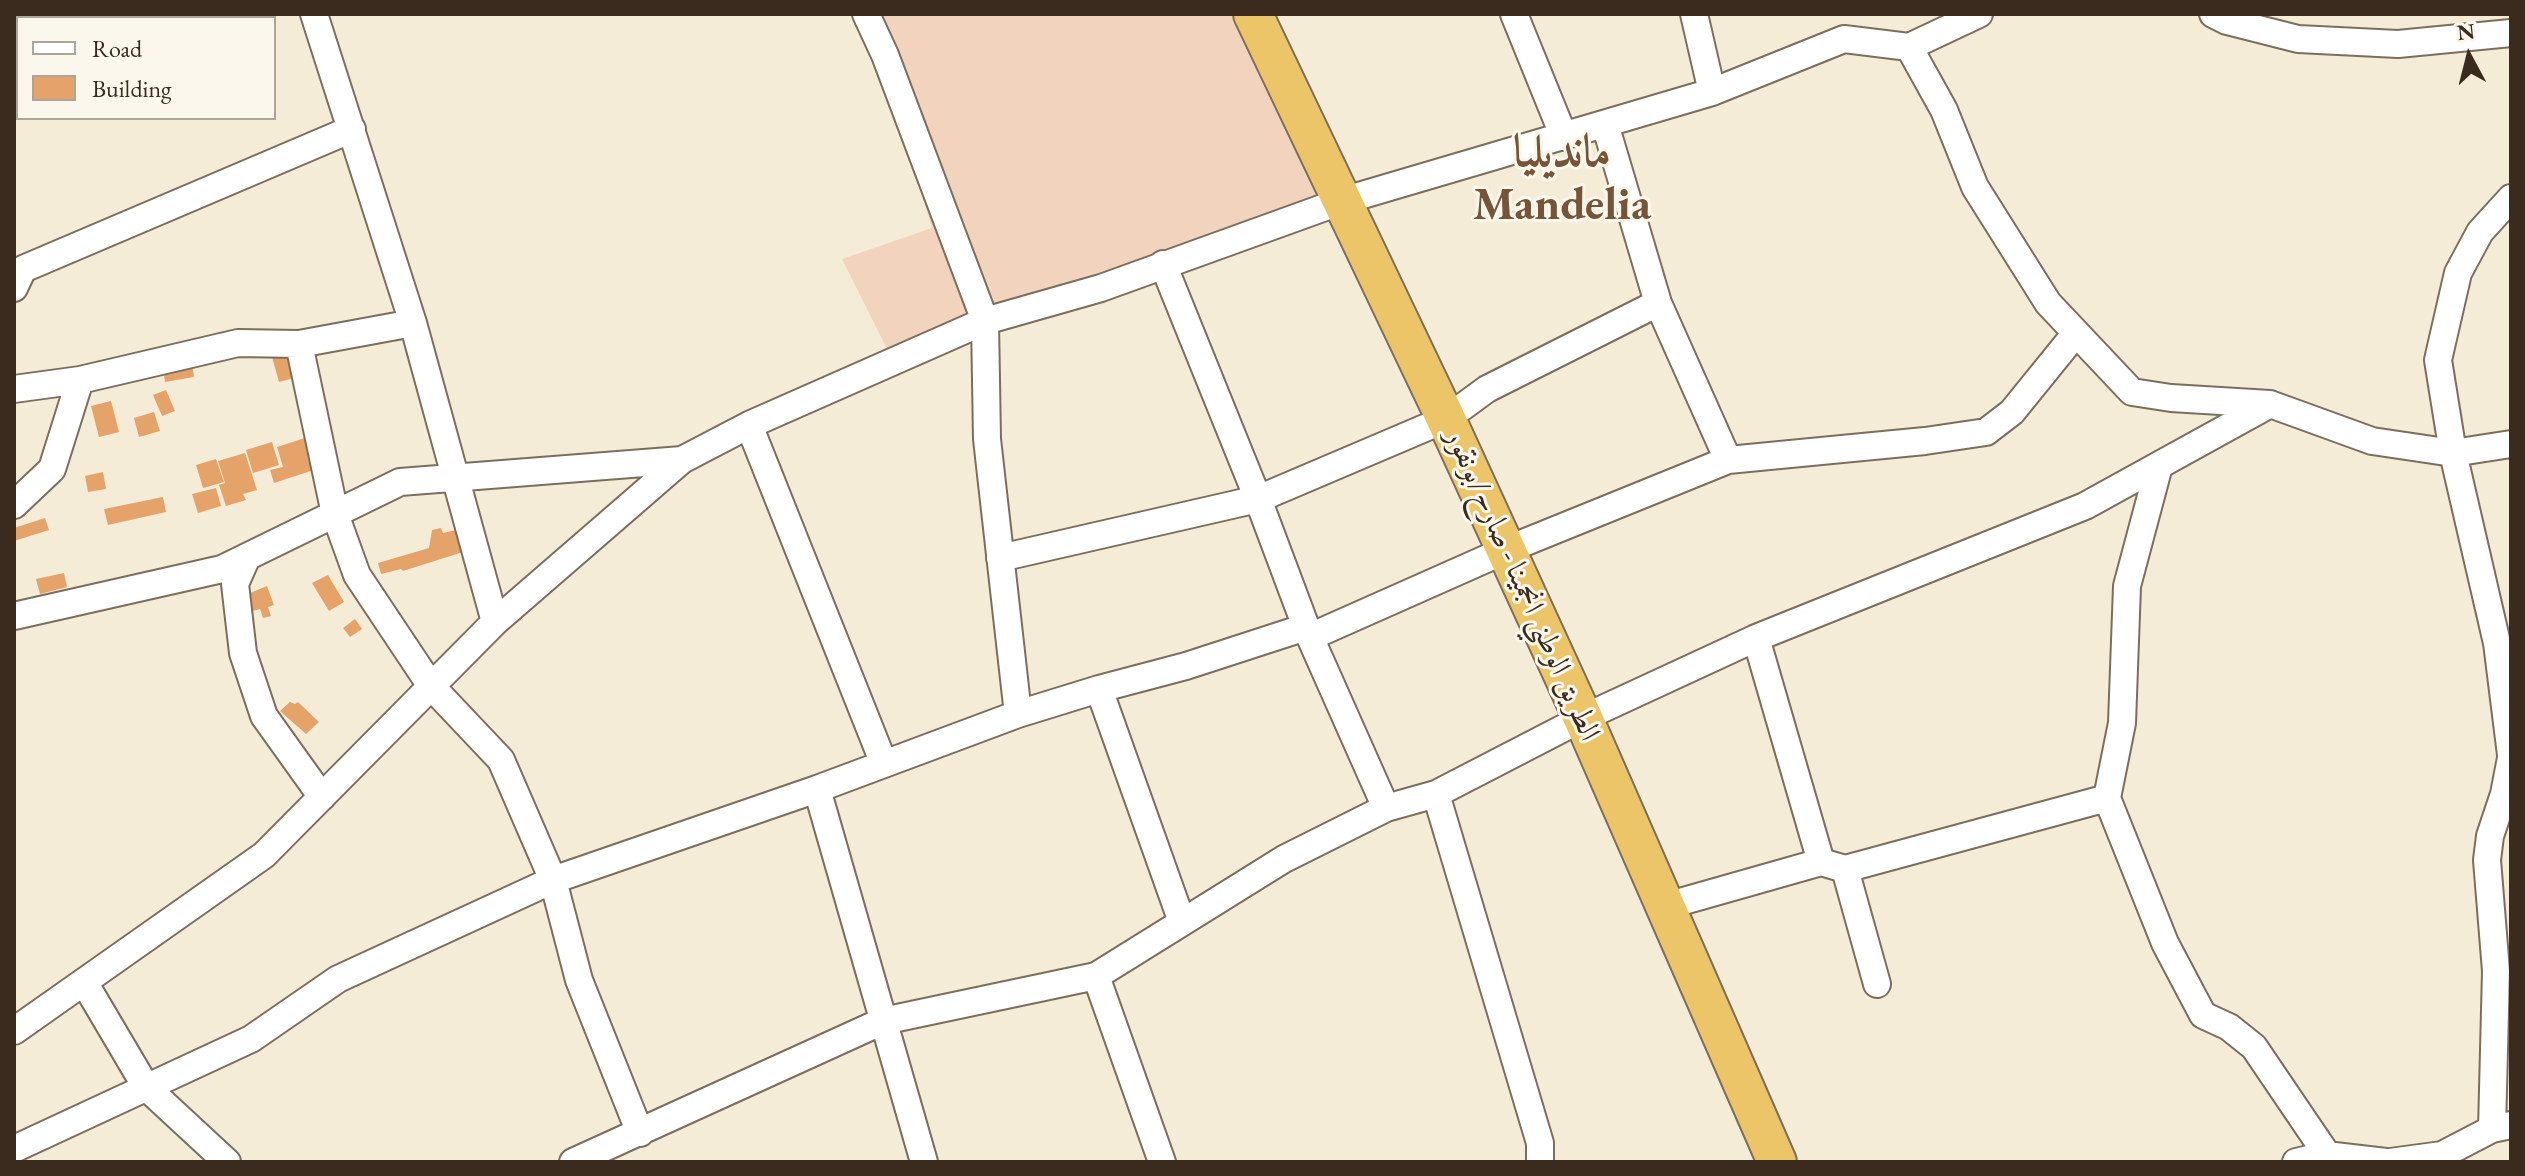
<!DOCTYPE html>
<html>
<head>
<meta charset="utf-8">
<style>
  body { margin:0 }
  #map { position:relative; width:2525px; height:1176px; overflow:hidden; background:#f4ecd6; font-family:"EB Garamond",serif }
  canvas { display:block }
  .frame { position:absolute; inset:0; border:16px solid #3b2a1e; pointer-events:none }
  .legend { position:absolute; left:16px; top:16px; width:260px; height:104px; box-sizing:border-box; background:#fbf7ec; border:2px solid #aea59a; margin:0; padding:10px 14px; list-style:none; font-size:24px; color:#3b2a1e }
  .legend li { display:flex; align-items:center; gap:16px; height:40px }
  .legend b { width:40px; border:2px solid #aea59a }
  .north { position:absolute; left:2429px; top:16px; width:80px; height:80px; -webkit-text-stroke:6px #fbf7ec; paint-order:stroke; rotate:353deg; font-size:22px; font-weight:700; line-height:32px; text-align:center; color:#3b2a1e }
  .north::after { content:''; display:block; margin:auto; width:28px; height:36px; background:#3b2a1e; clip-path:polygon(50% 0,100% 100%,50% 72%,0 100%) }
</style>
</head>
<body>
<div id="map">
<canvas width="2525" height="1176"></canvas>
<div class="frame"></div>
<ul class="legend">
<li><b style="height:10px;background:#fff"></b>Road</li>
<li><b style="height:22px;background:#e5a269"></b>Building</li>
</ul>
<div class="north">N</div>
</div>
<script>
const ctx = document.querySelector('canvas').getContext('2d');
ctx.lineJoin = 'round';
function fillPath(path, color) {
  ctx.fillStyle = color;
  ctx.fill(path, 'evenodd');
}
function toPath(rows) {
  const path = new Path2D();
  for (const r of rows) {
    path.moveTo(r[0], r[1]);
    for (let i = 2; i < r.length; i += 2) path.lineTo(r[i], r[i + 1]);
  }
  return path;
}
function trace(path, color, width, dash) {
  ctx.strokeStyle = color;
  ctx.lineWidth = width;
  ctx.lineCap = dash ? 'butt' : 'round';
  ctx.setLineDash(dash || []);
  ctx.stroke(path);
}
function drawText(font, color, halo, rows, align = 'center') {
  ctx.font = font + ' "EB Garamond",Amiri,serif';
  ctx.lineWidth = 6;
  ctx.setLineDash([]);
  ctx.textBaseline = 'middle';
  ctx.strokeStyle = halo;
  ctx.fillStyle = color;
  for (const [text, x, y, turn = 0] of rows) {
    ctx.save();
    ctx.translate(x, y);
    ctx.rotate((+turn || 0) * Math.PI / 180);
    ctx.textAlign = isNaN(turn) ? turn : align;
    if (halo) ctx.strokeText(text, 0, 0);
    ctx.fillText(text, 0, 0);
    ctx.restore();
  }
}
fillPath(toPath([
  [869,14,1241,14,1332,197,890,355,842,259,932,228]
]), '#f2d4be');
fillPath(toPath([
  [288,353,294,378,279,382,272,357],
  [192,363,194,377,165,382,163,368],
  [166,390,175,411,162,416,153,395],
  [111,401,119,432,99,437,91,406],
  [154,412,160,431,139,437,134,418],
  [308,437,317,469,274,483,270,470,283,467,277,447],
  [272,442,279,465,253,473,246,450],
  [245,453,257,490,243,494,246,500,226,506,219,485,225,483,218,461],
  [216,459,224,482,203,488,196,465],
  [103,472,106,489,88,492,85,476],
  [216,488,221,506,198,513,192,494],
  [163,497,166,512,108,525,104,509],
  [45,518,49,530,14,541,14,528],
  [441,528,443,533,456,530,463,552,403,571,401,569,381,574,378,563,429,548,432,530],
  [64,573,67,587,40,594,36,579],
  [328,575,344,602,329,611,312,583],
  [267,586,274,605,268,607,271,616,263,618,260,609,249,612,243,596],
  [355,619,362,629,350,637,343,628],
  [290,702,295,704,298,702,319,722,306,734,280,711]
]), '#e5a269');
const minor = toPath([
  [314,14,413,323,495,622],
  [866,14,885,55,985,321,987,439,1018,714],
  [1514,14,1564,137],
  [1694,14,1712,92],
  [2213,14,2227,21,2298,39,2398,44,2511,33],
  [1909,47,1944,110,1975,187,2048,303,2132,392,2171,398,2270,404,2372,441,2453,453,2511,444],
  [1605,124,1658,303,1728,460],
  [2511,198,2480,232,2458,273,2438,360,2453,453,2497,643,2511,755],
  [1163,264,1258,499,1306,627],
  [14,288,23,269,352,129],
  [299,344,335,514,357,575,431,686,501,760,553,880,579,980,640,1133],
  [14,389,80,380,238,343,299,344,413,323],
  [749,425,884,764],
  [2159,466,2127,586,2122,723,2107,798,2165,943,2203,1015,2229,1027,2254,1047,2332,1162],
  [14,505,52,469,80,380],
  [247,557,235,584,243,653,264,716,322,797],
  [1000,558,1258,499,1446,419,1487,389,1658,303],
  [14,616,222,569,400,482,682,460],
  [1310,637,1386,808],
  [1756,638,1821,862,1845,869,1877,984],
  [1099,689,1182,922],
  [817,789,924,1162],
  [1436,794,1540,1143,1540,1162],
  [1845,869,2107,798],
  [1666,906,1821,862],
  [1096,976,1162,1162],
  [84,982,146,1087,227,1162],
  [14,1031,264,855,495,622,682,460,749,425,985,321,1101,288,1342,201,1712,92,1844,39,1909,47,1979,14],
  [2492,1129,2496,971,2487,860,2490,836,2504,794,2511,758],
  [14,1149,251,1039,338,979,553,880,817,789,1018,714,1099,689,1186,666,1306,627,1310,637,1506,550,1728,460,1925,441,1986,432,2012,412,2076,333],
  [573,1162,883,1021,1096,976,1284,859,1386,808,1436,794,1583,718,1756,638,2085,506,2270,404],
  [2296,1162,2326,1155,2386,1162],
  [2390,1162,2442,1155,2492,1129,2511,1125]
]);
const highway = toPath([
  [1253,14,1446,419,1583,718,1777,1162]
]);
trace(minor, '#7c6e5e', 30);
trace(highway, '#7c6e5e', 42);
trace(minor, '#fff', 26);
trace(highway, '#edc569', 38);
drawText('30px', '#3b2a1e', '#fbf7ec', [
  ["الطريق الوطني انجمينا - صارح/بونقور",1522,585,66]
]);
drawText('bold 46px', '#765438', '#fbf7ec', [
  ["مانديليا",1562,153],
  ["Mandelia",1562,206]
]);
</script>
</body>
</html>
